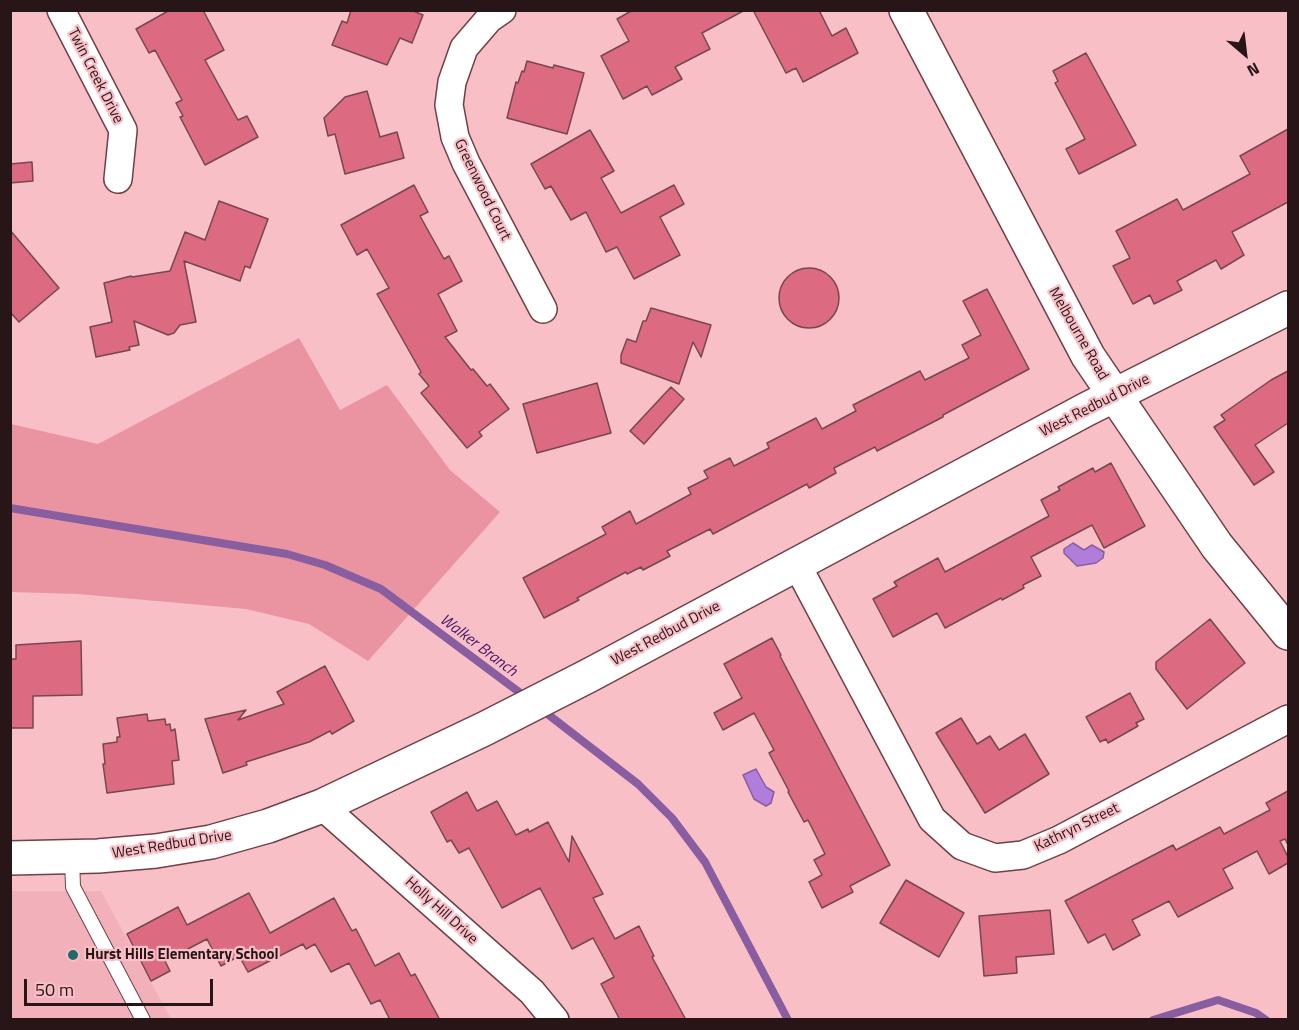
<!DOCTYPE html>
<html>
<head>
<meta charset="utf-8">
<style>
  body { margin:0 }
  #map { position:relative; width:1299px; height:1030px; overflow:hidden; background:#f8bfc7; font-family:"Titillium Web",sans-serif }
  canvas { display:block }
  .frame { position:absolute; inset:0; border:12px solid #281518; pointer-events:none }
  .north { position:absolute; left:1215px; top:24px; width:60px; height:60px; -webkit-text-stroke:4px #f8bfc7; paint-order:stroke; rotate:152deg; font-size:16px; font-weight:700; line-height:24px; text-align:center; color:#281518 }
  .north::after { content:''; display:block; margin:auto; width:21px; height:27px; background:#281518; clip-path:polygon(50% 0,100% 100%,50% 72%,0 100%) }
  .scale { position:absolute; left:24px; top:979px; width:189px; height:27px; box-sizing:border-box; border:3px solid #281518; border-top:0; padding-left:8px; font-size:18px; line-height:21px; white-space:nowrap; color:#281518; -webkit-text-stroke:4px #f8bfc7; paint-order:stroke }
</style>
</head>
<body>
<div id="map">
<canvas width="1299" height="1030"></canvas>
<div class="frame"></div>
<div class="north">N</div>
<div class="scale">50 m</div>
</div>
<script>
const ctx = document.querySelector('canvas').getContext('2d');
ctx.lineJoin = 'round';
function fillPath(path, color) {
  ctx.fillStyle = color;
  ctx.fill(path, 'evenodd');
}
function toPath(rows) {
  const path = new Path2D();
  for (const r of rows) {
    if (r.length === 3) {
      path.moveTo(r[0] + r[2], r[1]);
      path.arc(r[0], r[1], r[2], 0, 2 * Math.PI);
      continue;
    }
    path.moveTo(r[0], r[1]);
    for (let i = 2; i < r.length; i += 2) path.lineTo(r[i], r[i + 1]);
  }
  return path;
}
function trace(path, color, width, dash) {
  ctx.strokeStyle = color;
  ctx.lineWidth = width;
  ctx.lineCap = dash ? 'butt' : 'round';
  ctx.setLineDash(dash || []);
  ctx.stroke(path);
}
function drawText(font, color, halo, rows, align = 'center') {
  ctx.font = font + ' "Titillium Web",sans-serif';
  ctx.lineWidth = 4.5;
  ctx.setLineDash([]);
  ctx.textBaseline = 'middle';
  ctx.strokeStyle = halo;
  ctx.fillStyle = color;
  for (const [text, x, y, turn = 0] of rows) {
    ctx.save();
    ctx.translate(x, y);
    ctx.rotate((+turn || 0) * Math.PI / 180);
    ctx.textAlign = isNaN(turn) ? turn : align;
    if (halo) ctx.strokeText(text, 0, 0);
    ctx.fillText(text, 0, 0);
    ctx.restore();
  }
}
fillPath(toPath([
  [10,891,101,891,171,1019,11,1019]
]), '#f1b0ba');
fillPath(toPath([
  [299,338,340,410,387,385,450,470,500,512,368,661,309,624,246,609,78,594,11,592,11,424,98,444]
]), '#ea94a2');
const water = toPath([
  [1073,543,1084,550,1092,545,1104,552,1103,558,1096,563,1077,566,1064,553,1064,549,1073,543],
  [756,769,766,787,774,792,771,803,766,806,754,799,743,775,756,769]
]);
fillPath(water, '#b17dda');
trace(water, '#885ea0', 1.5);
trace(toPath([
  [10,508,287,554,325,565,381,589,527,698],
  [541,709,638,784,672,818,705,862,788,1020],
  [1153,1020,1218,1000,1256,1013,1266,1020]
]), '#885ea0', 8);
const building = toPath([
  [170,10,203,10,224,50,205,60,238,120,247,116,258,137,205,165,180,117,183,116,176,103,182,100,155,50,149,53,136,29,170,10],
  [351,10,411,10,423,15,412,43,400,38,387,65,332,45,342,21,347,23,351,10],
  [633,10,745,10,702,33,710,49,675,67,682,79,652,95,647,86,623,99,601,56,629,41,617,19,633,10],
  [753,10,819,10,832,36,846,28,858,53,803,82,796,68,786,73,753,10],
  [1086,53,1136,145,1079,174,1066,149,1085,139,1055,83,1058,81,1053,71,1086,53],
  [527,61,553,68,554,65,584,73,567,134,507,118,516,82,518,83,522,71,524,72,527,61],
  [367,91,380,137,397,132,404,158,345,174,335,134,328,136,324,118,345,97,367,91],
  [1288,129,1288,202,1232,232,1244,255,1221,269,1216,260,1177,281,1182,290,1154,304,1150,295,1133,304,1113,266,1130,258,1116,231,1177,199,1183,210,1250,174,1240,156,1288,129],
  [590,130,614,171,601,178,621,213,674,185,684,204,660,217,680,255,634,279,617,247,606,252,586,212,571,220,551,186,545,189,531,164,590,130],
  [32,162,33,181,10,183,10,164,32,162],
  [414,185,428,212,420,216,444,259,449,256,462,281,438,294,457,331,445,337,471,370,473,369,487,386,490,384,509,409,479,432,482,436,467,448,421,393,429,386,419,374,421,372,377,294,389,288,367,249,357,255,341,225,414,185],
  [219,201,268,219,250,268,245,266,240,281,184,261,196,322,180,325,174,333,168,335,134,321,139,345,129,347,130,350,96,357,90,327,112,322,104,283,131,276,132,277,170,271,185,232,205,240,219,201],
  [10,230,59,288,19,322,10,312,10,230],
  [809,298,30],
  [987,289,1029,369,943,415,943,417,877,451,875,447,834,468,836,473,809,488,807,484,713,534,710,529,667,551,670,556,643,570,641,567,627,574,626,572,577,598,579,600,544,618,523,578,606,534,602,527,630,511,636,524,691,494,688,488,708,478,704,471,730,458,734,466,769,448,767,443,816,418,822,429,856,411,853,405,920,371,925,380,969,358,962,345,981,335,963,301,987,289],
  [651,308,711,325,701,357,693,342,679,384,621,363,621,355,627,339,636,342,643,321,646,321,651,308],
  [1288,371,1288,423,1255,445,1274,472,1254,485,1214,427,1225,420,1221,415,1271,380,1288,371],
  [597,383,611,433,537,453,523,404,597,383],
  [671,387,684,399,644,444,630,431,671,387],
  [1111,463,1145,526,1104,548,1092,525,1031,557,1041,576,1023,585,1024,588,1002,600,1001,598,945,628,937,613,893,637,873,599,897,586,894,582,938,558,945,572,1049,516,1041,500,1060,490,1058,487,1093,468,1095,472,1111,463],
  [1210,619,1245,663,1187,709,1156,669,1156,662,1210,619],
  [772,638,781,655,780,656,890,865,850,886,853,892,822,908,809,882,822,875,814,860,825,854,808,820,804,822,788,792,789,791,769,753,774,750,754,713,723,730,714,713,742,698,724,664,772,638],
  [81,641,82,695,33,696,33,728,10,728,10,659,16,659,16,645,81,641],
  [325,666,354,721,332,734,330,731,309,742,246,762,247,765,223,773,205,719,246,710,238,720,284,704,277,692,325,666],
  [1130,693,1144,719,1136,723,1138,726,1108,743,1106,739,1100,742,1086,717,1130,693],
  [147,714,148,721,165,719,166,725,170,724,171,731,175,729,179,760,172,761,174,784,107,793,103,764,105,764,103,744,117,742,117,737,120,737,117,718,147,714],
  [961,718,977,744,990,736,999,750,1025,734,1049,774,985,813,936,733,961,718],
  [1288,791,1288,845,1285,839,1280,841,1288,857,1288,863,1269,874,1257,851,1223,869,1233,888,1178,917,1169,901,1132,920,1140,935,1113,950,1105,934,1088,943,1065,901,1173,845,1176,850,1220,827,1224,834,1270,810,1266,803,1288,791],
  [467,792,477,811,497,801,516,835,528,829,529,832,548,822,569,862,572,836,603,894,593,898,615,939,639,926,654,956,652,957,686,1020,620,1020,601,984,614,977,593,938,572,949,540,888,502,908,469,848,459,853,451,840,447,842,431,812,467,792],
  [906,880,964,913,939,957,880,923,906,880],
  [249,893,270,933,334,898,352,931,356,929,375,966,399,953,411,976,415,974,440,1020,390,1020,380,1000,371,1004,349,963,331,972,315,944,306,949,303,944,248,972,239,956,221,966,207,939,165,961,170,971,151,981,127,934,178,907,187,925,249,893],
  [1050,910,1054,954,1016,957,1017,973,984,976,979,916,1050,910]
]);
fillPath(building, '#dc6a81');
trace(building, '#77474f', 1.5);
const lane = toPath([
  [72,857,73,887,143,1020]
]);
const street = toPath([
  [61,10,123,130,118,179],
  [502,10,489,19,464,48,452,82,449,105,455,137,466,163,543,309],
  [796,563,932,819,962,846,995,858,1023,855,1059,840,1288,719],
  [322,806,532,992,555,1020]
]);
const secondary = toPath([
  [906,10,1088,356,1217,546,1288,633],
  [10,858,98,856,156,851,211,842,268,826,322,806,484,729,588,676,1087,409,1288,308]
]);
trace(lane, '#6f4048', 16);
trace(street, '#6f4048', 30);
trace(secondary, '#6f4048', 36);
trace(lane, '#fff', 14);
trace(street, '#fff', 27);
trace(secondary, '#fff', 33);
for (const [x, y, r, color] of [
  [73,955,6,"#206b66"]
]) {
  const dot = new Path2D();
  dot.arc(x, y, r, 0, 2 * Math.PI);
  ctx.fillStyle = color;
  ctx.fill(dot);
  trace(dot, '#f8bfc7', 2);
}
drawText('15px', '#281518', '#f8bfc7', [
  ["Twin Creek Drive",95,76,63],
  ["Greenwood Court",482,190,64],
  ["Melbourne Road",1078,334,60],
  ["West Redbud Drive",1095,406,-27],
  ["West Redbud Drive",666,634,-28],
  ["Kathryn Street",1077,828,-26],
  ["West Redbud Drive",172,845,-9],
  ["Holly Hill Drive",441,911,42]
]);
drawText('bold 15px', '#281518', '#f8bfc7', [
  ["Hurst Hills Elementary School",85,955]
], 'left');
drawText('italic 16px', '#491468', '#f8bfc7', [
  ["Walker Branch",478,646,37]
]);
</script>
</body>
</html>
